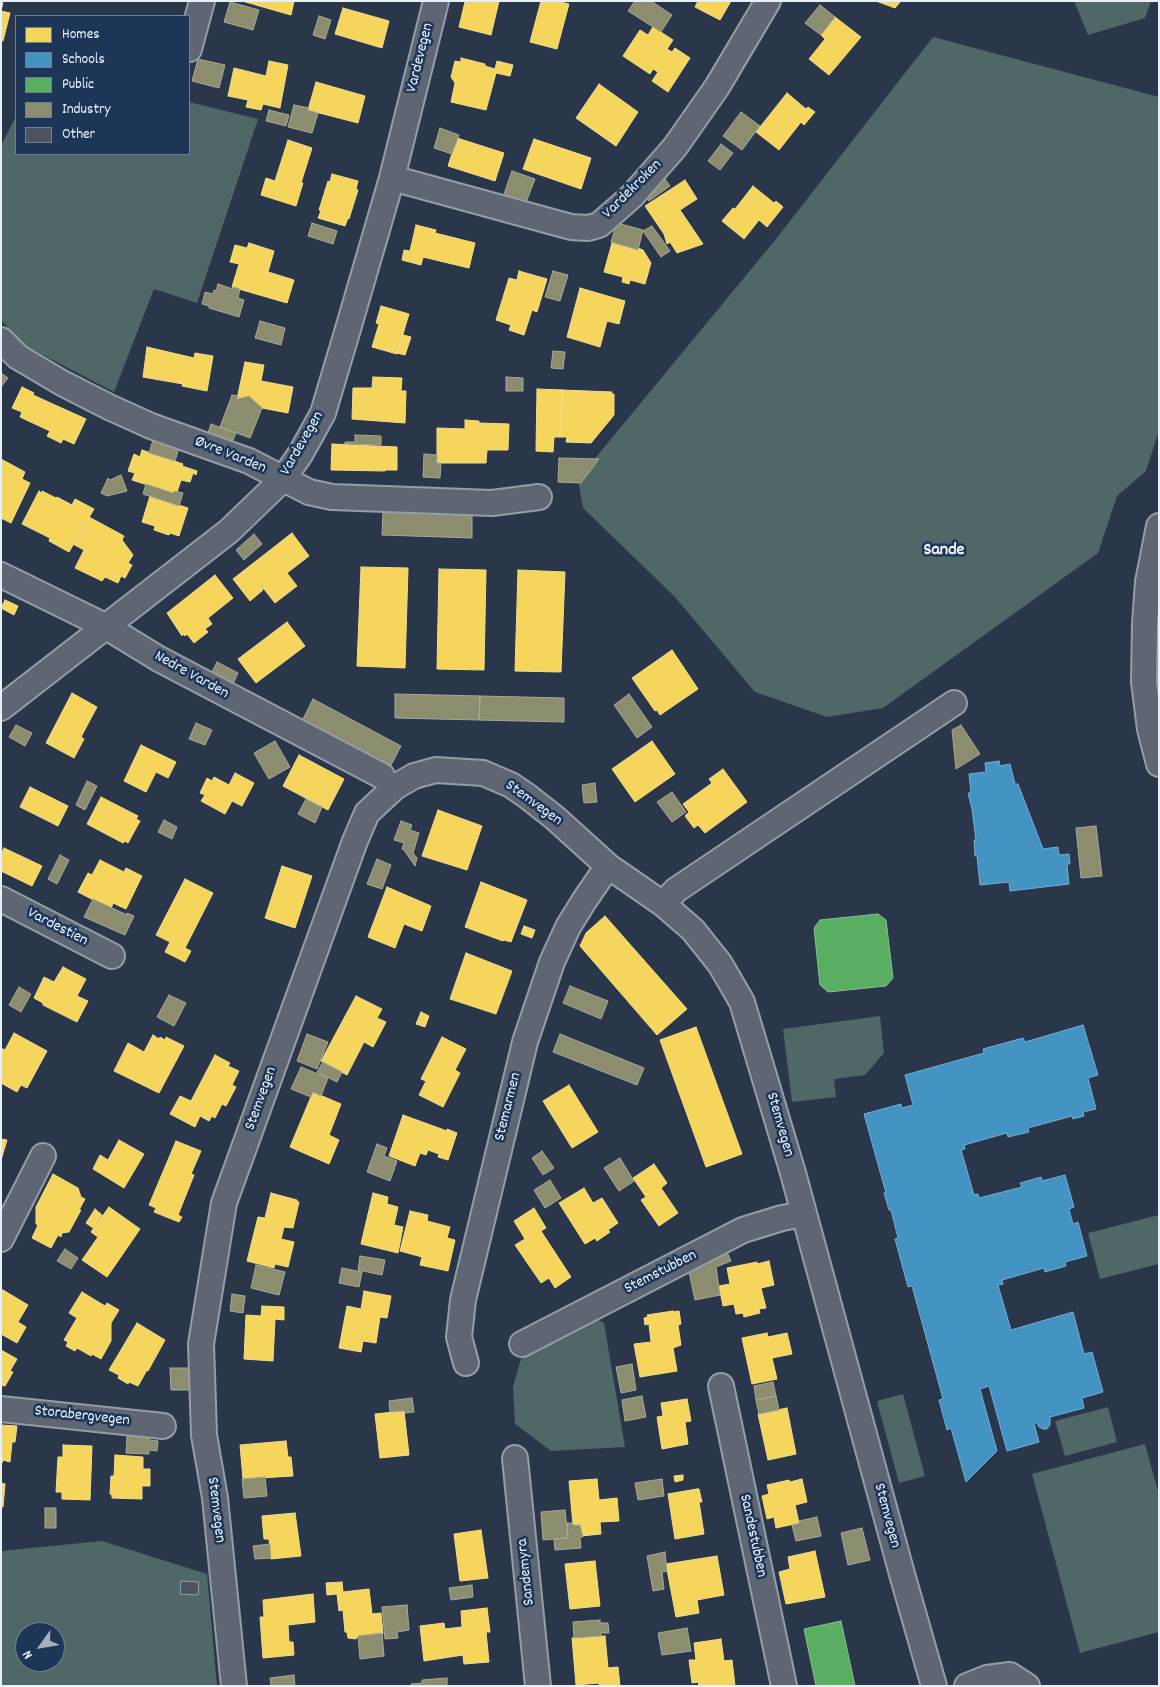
<!DOCTYPE html>
<html>
<head>
<meta charset="utf-8">
<style>
  body { margin:0 }
  #map { position:relative; width:1160px; height:1687px; overflow:hidden; background:#2a374a; font-family:Dekko,sans-serif }
  canvas { display:block }
  .frame { position:absolute; inset:0; border:2px solid #e8f1f8; pointer-events:none }
  .legend { position:absolute; left:15px; top:15px; width:175px; height:140px; box-sizing:border-box; background:#1d3557; border:1px solid #6e8097; margin:0; padding:6px 9px; list-style:none; font-size:15px; color:#e8f1f8 }
  .legend li { display:flex; align-items:center; gap:10px; height:25px }
  .legend b { width:25px; border:1px solid #6e8097 }
  .north { position:absolute; left:15px; top:1622px; width:50px; height:50px; box-sizing:border-box; background:#1d3557; border:1px solid #6e8097; border-radius:50%; rotate:238deg; font-size:14px; font-weight:700; line-height:20px; text-align:center; color:#e8f1f8 }
  .north::after { content:''; display:block; margin:auto; width:18px; height:22px; background:#a6b0bb; clip-path:polygon(50% 0,100% 100%,50% 72%,0 100%) }
</style>
</head>
<body>
<div id="map">
<canvas width="1160" height="1687"></canvas>
<div class="frame"></div>
<ul class="legend">
<li><b style="height:14px;background:#f6d55c"></b>Homes</li>
<li><b style="height:14px;background:#4393c3"></b>Schools</li>
<li><b style="height:14px;background:#5aae61"></b>Public</li>
<li><b style="height:14px;background:#8c8c6e"></b>Industry</li>
<li><b style="height:14px;background:#4e5360"></b>Other</li>
</ul>
<div class="north">N</div>
</div>
<script>
const ctx = document.querySelector('canvas').getContext('2d');
ctx.lineJoin = 'round';
function fillPath(path, color) {
  ctx.fillStyle = color;
  ctx.fill(path, 'evenodd');
}
function toPath(rows) {
  const path = new Path2D();
  for (const r of rows) {
    path.moveTo(r[0], r[1]);
    for (let i = 2; i < r.length; i += 2) path.lineTo(r[i], r[i + 1]);
  }
  return path;
}
function trace(path, color, width, dash) {
  ctx.strokeStyle = color;
  ctx.lineWidth = width;
  ctx.lineCap = dash ? 'butt' : 'round';
  ctx.setLineDash(dash || []);
  ctx.stroke(path);
}
function drawText(font, color, halo, rows, align = 'center') {
  ctx.font = font + ' Dekko,sans-serif';
  ctx.lineWidth = 5;
  ctx.setLineDash([]);
  ctx.textBaseline = 'middle';
  ctx.strokeStyle = halo;
  ctx.fillStyle = color;
  for (const [text, x, y, turn = 0] of rows) {
    ctx.save();
    ctx.translate(x, y);
    ctx.rotate((+turn || 0) * Math.PI / 180);
    ctx.textAlign = isNaN(turn) ? turn : align;
    if (halo) ctx.strokeText(text, 0, 0);
    ctx.fillText(text, 0, 0);
    ctx.restore();
  }
}
fillPath(toPath([
  [1074,1,1151,1,1145,18,1088,35],
  [933,37,1159,97,1159,430,1146,471,1117,496,1098,553,883,708,827,717,755,692,675,597,583,508,578,479,776,239],
  [189,102,258,119,197,303,154,289,114,392,24,345,1,320,1,146,16,116,16,154,189,154],
  [880,1016,884,1053,865,1075,834,1079,836,1097,792,1102,783,1029],
  [1159,1215,1159,1264,1100,1279,1088,1233],
  [593,1317,604,1323,625,1447,551,1451,515,1424,513,1387,524,1348],
  [903,1394,925,1476,899,1483,877,1401],
  [1108,1407,1117,1442,1065,1456,1055,1421],
  [1145,1444,1159,1495,1159,1632,1080,1653,1032,1474],
  [102,1541,207,1574,217,1686,1,1686,1,1551],
  [25,1632,55,1632,55,1662,25,1662]
]), '#4f6767');
const homes = toPath([
  [242,1,294,1,291,15,242,1],
  [471,1,499,1,491,35,459,27,465,2,470,3,471,1],
  [541,1,557,1,569,4,557,49,530,42,541,1],
  [698,1,731,1,720,20,695,7,698,1],
  [876,1,901,1,895,8,876,1],
  [1,2,3,3,1,11,10,13,3,41,1,41,1,2],
  [343,8,389,21,382,48,335,34,343,8],
  [835,17,861,37,829,75,809,59,825,39,821,35,835,17],
  [653,27,673,40,667,49,672,52,675,48,690,58,668,92,652,81,658,72,653,69,650,74,623,56,640,30,648,35,653,27],
  [461,58,485,64,485,66,495,69,497,61,513,65,510,76,496,73,486,110,451,102,455,83,451,77,455,61,461,62,461,58],
  [269,61,288,65,280,108,263,104,261,110,246,107,248,100,228,96,234,68,266,76,269,61],
  [316,82,365,96,358,123,308,110,316,82],
  [599,84,638,112,616,146,576,118,599,84],
  [787,93,806,109,808,107,815,112,804,125,801,122,779,150,756,132,787,93],
  [457,138,504,153,495,181,448,166,457,138],
  [534,139,591,158,581,189,523,169,534,139],
  [288,140,312,148,301,183,303,183,296,206,261,195,266,178,275,181,288,140],
  [332,174,358,181,356,189,358,190,349,219,348,218,345,226,318,218,321,211,319,210,328,181,330,182,332,174],
  [685,180,697,199,680,210,703,244,677,253,670,242,667,244,664,234,645,206,685,180],
  [753,186,774,203,776,201,783,207,767,227,759,220,744,239,722,221,733,208,735,209,753,186],
  [416,225,436,230,435,233,475,243,469,268,423,257,421,265,402,260,404,250,410,251,416,225],
  [249,243,274,251,268,272,294,280,287,303,232,287,239,264,230,262,235,245,247,248,249,243],
  [612,243,638,250,638,248,643,250,651,263,645,284,630,280,629,284,622,282,623,277,604,272,612,243],
  [519,271,547,279,537,312,532,310,524,335,509,330,511,325,496,320,509,278,517,280,519,271],
  [580,288,625,301,619,324,607,321,600,347,567,337,580,288],
  [381,306,409,314,397,354,372,347,379,324,376,323,381,306],
  [403,335,411,337,405,355,397,353,403,335],
  [147,347,194,358,195,353,213,356,207,391,182,386,183,384,143,377,147,347],
  [245,362,264,365,261,381,293,387,288,413,262,408,249,396,237,399,245,362],
  [373,377,402,378,401,391,406,391,405,423,352,419,353,388,372,388,373,377],
  [22,387,34,393,33,395,86,419,74,444,63,439,61,443,47,436,50,431,20,417,22,412,12,408,22,387],
  [537,389,562,390,560,437,554,437,553,452,536,451,537,389],
  [562,390,612,392,611,394,614,394,614,415,591,443,566,442,567,437,560,437,562,390],
  [465,420,479,421,479,423,509,424,508,450,487,450,486,463,437,463,437,428,465,429,465,420],
  [332,444,397,447,397,470,385,470,385,471,331,470,332,444],
  [142,450,183,464,182,466,197,471,196,475,193,473,190,482,181,480,177,492,174,491,173,493,132,480,135,473,128,471,134,454,140,457,142,450],
  [1,459,25,472,22,479,30,483,11,523,1,518,1,459],
  [39,491,41,493,42,491,56,498,57,497,72,505,75,499,94,509,69,552,49,541,50,538,22,524,39,491],
  [150,496,188,508,179,536,170,533,169,535,154,530,155,526,142,522,150,496],
  [89,517,124,536,122,540,133,555,128,563,132,565,125,578,121,576,118,583,105,577,102,581,75,568,84,550,73,544,89,517],
  [292,533,309,556,287,573,297,586,275,603,260,584,263,590,250,601,233,579,292,533],
  [361,567,408,568,405,668,357,666,361,567],
  [439,569,486,570,484,670,437,669,439,569],
  [518,570,565,572,561,672,515,671,518,570],
  [215,575,233,598,208,618,212,624,205,629,208,632,194,643,187,634,185,636,183,634,182,636,167,613,215,575],
  [5,600,18,606,14,615,1,608,5,600],
  [287,622,305,646,256,683,238,659,287,622],
  [672,650,698,689,660,715,657,710,655,711,632,678,672,650],
  [72,693,97,707,81,737,84,739,74,758,46,743,72,693],
  [652,741,675,774,635,802,612,769,652,741],
  [141,745,176,762,168,778,156,772,146,792,124,781,141,745],
  [299,755,344,779,328,810,283,786,299,755],
  [723,769,747,802,705,833,698,825,694,828,685,816,689,812,683,804,712,783,709,779,723,769],
  [235,773,254,783,242,806,232,801,225,814,201,801,205,795,200,793,207,778,212,781,214,777,229,785,235,773],
  [30,787,68,806,58,826,20,807,30,787],
  [101,797,138,816,136,819,140,821,128,843,125,841,123,843,87,824,101,797],
  [438,810,482,826,467,870,422,856,438,810],
  [4,848,42,866,32,886,1,871,1,854,4,848],
  [100,860,124,872,126,868,142,876,126,909,113,903,111,909,78,892,88,873,92,875,100,860],
  [282,866,312,876,295,928,265,918,282,866],
  [185,879,213,893,185,948,191,951,185,962,165,952,170,942,156,935,185,879],
  [481,882,527,900,511,942,504,940,503,941,465,927,481,882],
  [387,887,431,906,422,931,404,924,395,948,368,937,387,887],
  [605,916,687,1009,657,1035,580,946,586,933,605,916],
  [524,926,535,930,532,938,521,934,524,926],
  [466,953,512,971,496,1014,450,999,466,953],
  [63,967,86,979,77,996,88,1001,77,1022,43,1005,43,1003,34,998,44,977,54,982,63,967],
  [356,996,382,1009,377,1018,386,1022,373,1047,364,1042,347,1075,321,1061,356,996],
  [421,1012,429,1016,425,1027,416,1024,421,1012],
  [696,1027,742,1154,706,1167,660,1040,696,1027],
  [14,1033,47,1051,27,1088,21,1085,17,1092,1,1083,1,1048,5,1050,14,1033],
  [153,1035,159,1039,160,1037,165,1040,166,1037,184,1046,159,1093,114,1071,128,1043,144,1052,153,1035],
  [442,1037,466,1049,455,1070,460,1073,443,1107,419,1095,426,1081,421,1079,442,1037],
  [215,1055,230,1063,228,1066,239,1071,232,1085,236,1087,226,1106,222,1104,215,1118,212,1116,209,1121,200,1116,195,1127,170,1114,180,1096,191,1101,215,1055],
  [569,1085,598,1132,572,1148,543,1101,569,1085],
  [313,1092,341,1104,329,1135,339,1140,329,1164,290,1147,313,1092],
  [403,1115,447,1131,447,1129,457,1133,448,1160,438,1157,439,1154,428,1150,426,1155,420,1153,415,1166,389,1156,403,1115],
  [1,1139,7,1140,1,1160,1,1139],
  [119,1140,144,1154,124,1188,93,1169,100,1155,108,1160,119,1140],
  [176,1141,201,1151,191,1174,194,1175,178,1215,182,1217,179,1222,154,1212,156,1208,149,1205,176,1141],
  [654,1164,667,1183,661,1188,678,1213,659,1226,641,1200,646,1197,633,1178,654,1164],
  [53,1174,78,1188,81,1197,85,1199,79,1210,81,1210,69,1232,62,1233,61,1237,58,1235,51,1248,32,1238,38,1225,36,1224,36,1207,53,1174],
  [584,1188,593,1203,602,1198,618,1223,608,1230,610,1232,597,1241,595,1238,585,1244,559,1203,584,1188],
  [271,1193,297,1200,297,1202,299,1202,293,1228,284,1227,281,1239,294,1242,288,1267,275,1264,274,1268,247,1261,258,1217,265,1218,271,1193],
  [373,1193,388,1197,387,1204,398,1207,394,1225,403,1227,398,1253,361,1244,373,1193],
  [109,1207,140,1229,107,1277,82,1260,98,1237,91,1232,109,1207],
  [534,1208,546,1228,541,1231,571,1277,555,1288,549,1278,541,1283,515,1245,525,1239,514,1221,534,1208],
  [95,1209,102,1215,93,1228,86,1223,95,1209],
  [410,1211,428,1215,427,1221,450,1227,447,1238,455,1240,448,1271,420,1265,422,1257,400,1251,410,1211],
  [769,1261,774,1285,761,1288,766,1308,759,1309,760,1313,744,1317,743,1313,736,1314,734,1304,723,1306,719,1286,730,1284,727,1268,757,1262,757,1264,769,1261],
  [3,1290,28,1305,18,1322,26,1327,17,1343,1,1334,1,1293,3,1290],
  [364,1291,391,1296,387,1318,380,1317,376,1343,363,1341,361,1352,339,1348,347,1306,361,1309,364,1291],
  [82,1292,105,1306,107,1303,119,1310,111,1323,111,1341,101,1359,92,1354,91,1356,77,1348,75,1351,66,1346,68,1342,64,1340,77,1318,69,1313,82,1292],
  [262,1306,284,1307,284,1320,275,1319,273,1361,244,1359,246,1315,261,1316,262,1306],
  [673,1311,673,1312,679,1311,681,1324,678,1325,681,1345,673,1348,677,1371,640,1377,634,1344,651,1342,649,1324,645,1325,644,1318,648,1317,647,1315,673,1311],
  [137,1323,165,1340,148,1371,147,1370,138,1386,129,1382,128,1384,118,1378,119,1375,109,1370,137,1323],
  [767,1333,768,1337,787,1333,792,1354,772,1358,777,1379,752,1384,742,1338,767,1333],
  [1,1350,17,1359,10,1371,13,1372,5,1386,1,1385,1,1350],
  [687,1399,691,1421,685,1422,688,1444,662,1449,657,1417,663,1416,661,1403,687,1399],
  [787,1408,796,1454,768,1460,758,1414,787,1408],
  [404,1411,409,1455,380,1458,375,1414,404,1411],
  [1,1425,17,1426,15,1442,12,1442,10,1462,3,1460,2,1463,1,1425],
  [286,1441,288,1457,291,1457,293,1476,243,1479,240,1445,286,1441],
  [63,1445,92,1446,90,1500,62,1499,62,1492,56,1492,58,1457,63,1457,63,1445],
  [115,1455,143,1457,143,1469,150,1469,150,1486,142,1486,142,1499,112,1498,112,1495,110,1494,111,1476,114,1476,115,1455],
  [683,1475,683,1480,675,1482,674,1476,683,1475],
  [597,1479,599,1500,617,1498,619,1521,600,1522,601,1534,581,1536,580,1525,573,1525,569,1481,597,1479],
  [802,1479,807,1502,795,1505,799,1523,776,1528,774,1517,767,1519,762,1496,769,1494,767,1485,789,1480,790,1482,802,1479],
  [1,1483,5,1484,3,1507,1,1507,1,1483],
  [697,1489,699,1489,702,1502,699,1502,704,1534,675,1539,668,1494,697,1489],
  [295,1513,301,1556,271,1559,269,1539,264,1539,262,1516,295,1513],
  [481,1530,488,1578,460,1581,454,1534,481,1530],
  [815,1551,825,1597,786,1604,779,1572,790,1569,788,1557,815,1551],
  [717,1556,724,1595,697,1600,699,1613,676,1617,666,1564,717,1556],
  [595,1561,600,1606,570,1609,565,1564,595,1561],
  [342,1582,343,1592,369,1589,372,1614,381,1613,383,1634,358,1636,356,1639,348,1638,347,1632,345,1632,343,1610,339,1611,337,1594,327,1595,326,1583,342,1582],
  [313,1594,315,1622,288,1625,289,1642,293,1642,294,1655,263,1658,260,1617,264,1617,263,1600,313,1594],
  [487,1608,490,1632,486,1632,489,1662,464,1664,463,1655,424,1661,420,1626,444,1623,445,1629,462,1627,461,1611,487,1608],
  [605,1636,608,1668,618,1667,620,1686,599,1686,599,1683,576,1685,572,1638,605,1636],
  [721,1639,724,1661,732,1660,735,1686,699,1686,698,1682,692,1683,689,1660,696,1660,694,1643,721,1639]
]);
fillPath(homes, '#f6d55c');
trace(homes, '#f2dd8b', 1);
const schools = toPath([
  [999,761,1000,766,1010,764,1015,784,1018,784,1043,849,1058,847,1059,855,1069,854,1070,864,1067,864,1069,884,1010,891,1009,882,980,885,977,856,975,856,974,840,976,840,972,809,968,793,971,793,969,774,986,772,985,763,999,761],
  [1083,1025,1098,1075,1088,1078,1096,1109,1083,1112,1084,1116,1073,1119,1072,1116,1028,1128,1029,1132,1008,1137,1007,1133,964,1145,965,1149,961,1150,974,1195,978,1194,979,1198,1022,1187,1020,1183,1041,1177,1042,1181,1065,1175,1074,1207,1069,1209,1073,1224,1078,1222,1087,1256,1065,1262,1066,1266,1045,1272,1044,1268,1002,1280,1003,1284,998,1285,1011,1330,1073,1312,1084,1354,1092,1352,1103,1392,1082,1398,1084,1408,1050,1417,1050,1425,1047,1429,1043,1429,1039,1427,1037,1423,1034,1423,1039,1442,1007,1451,989,1386,980,1389,997,1451,966,1482,951,1428,947,1430,939,1400,943,1399,912,1286,908,1287,895,1239,898,1238,891,1210,889,1210,884,1193,886,1193,864,1114,901,1104,902,1108,913,1105,905,1075,984,1053,983,1049,1023,1038,1025,1042,1083,1025]
]);
fillPath(schools, '#4393c3');
trace(schools, '#74afd3', 1);
const public = toPath([
  [878,914,886,920,893,978,886,986,828,992,820,985,814,928,820,920,878,914],
  [841,1621,855,1686,816,1686,804,1629,841,1621]
]);
fillPath(public, '#5aae61');
trace(public, '#85c28e', 1);
const industry = toPath([
  [635,1,651,1,672,15,661,32,628,11,635,1],
  [230,2,259,10,253,30,224,22,230,2],
  [820,5,835,17,821,35,805,23,820,5],
  [319,16,331,20,325,39,313,35,319,16],
  [198,59,225,65,219,88,192,81,198,59],
  [294,105,309,108,308,110,318,113,312,133,288,127,294,105],
  [269,110,289,115,286,126,266,121,269,110],
  [741,112,760,126,742,150,723,136,741,112],
  [440,128,459,135,452,154,434,148,440,128],
  [721,144,733,153,720,170,708,161,721,144],
  [512,171,535,179,525,205,503,197,512,171],
  [662,175,670,186,649,201,644,193,662,175],
  [312,223,337,231,333,244,308,236,312,223],
  [617,223,643,230,638,250,611,242,617,223],
  [652,226,670,251,661,257,643,231,652,226],
  [553,271,568,275,560,301,545,297,553,271],
  [218,284,233,289,233,287,240,289,238,298,244,300,239,317,209,308,209,306,202,304,205,292,213,294,214,290,216,291,218,284],
  [260,321,285,328,281,345,255,338,260,321],
  [553,351,565,352,563,369,551,368,553,351],
  [1,373,8,378,1,387,1,373],
  [506,377,523,378,523,391,506,391,506,377],
  [232,395,238,396,237,399,249,396,262,408,250,438,220,427,232,395],
  [211,424,236,433,231,445,207,436,211,424],
  [355,435,381,436,381,445,345,444,345,442,355,442,355,435],
  [154,437,180,445,175,461,149,453,154,437],
  [424,454,437,455,437,463,441,463,440,478,423,477,424,454],
  [559,458,599,459,581,483,558,482,559,458],
  [121,475,127,491,107,496,101,493,108,478,110,480,121,475],
  [146,484,173,493,174,491,183,493,179,506,143,494,146,484],
  [383,511,472,514,472,538,382,535,383,511],
  [254,534,262,544,244,560,236,550,254,534],
  [217,662,238,673,233,684,211,674,217,662],
  [395,694,480,696,479,720,395,718,395,694],
  [629,694,652,727,637,738,614,705,629,694],
  [480,696,564,698,564,722,479,720,480,696],
  [313,699,401,746,390,767,302,721,313,699],
  [196,723,212,730,205,745,189,739,196,723],
  [16,725,32,733,25,746,9,737,16,725],
  [961,725,980,754,956,769,952,730,961,725],
  [275,741,290,767,269,779,254,753,275,741],
  [87,781,97,786,85,810,76,805,87,781],
  [595,783,597,802,584,803,582,785,595,783],
  [672,792,686,812,672,822,657,802,672,792],
  [306,799,322,807,315,823,298,814,306,799],
  [164,820,177,827,172,839,158,832,164,820],
  [401,821,412,825,410,830,419,833,413,853,417,858,415,866,404,850,402,849,404,843,394,840,401,821],
  [1096,826,1102,876,1081,878,1076,828,1096,826],
  [60,855,69,860,57,884,48,879,60,855],
  [377,859,391,865,382,889,367,884,377,859],
  [93,899,127,915,127,913,134,916,125,935,84,917,93,899],
  [570,986,608,1001,601,1019,563,1003,570,986],
  [19,987,31,994,21,1012,9,1005,19,987],
  [169,995,186,1003,174,1026,157,1017,169,995],
  [307,1034,328,1042,317,1069,297,1061,307,1034],
  [560,1034,644,1068,637,1085,553,1052,560,1034],
  [323,1062,342,1072,337,1082,317,1072,323,1062],
  [301,1067,328,1078,321,1096,313,1092,311,1097,291,1089,301,1067],
  [377,1144,387,1148,384,1156,397,1161,390,1181,367,1172,377,1144],
  [542,1151,554,1168,543,1175,532,1158,542,1151],
  [620,1158,634,1181,619,1191,604,1168,620,1158],
  [550,1180,561,1198,545,1208,534,1190,550,1180],
  [65,1249,78,1258,71,1269,57,1261,65,1249],
  [727,1252,731,1261,716,1267,720,1295,695,1300,689,1272,712,1261,712,1259,727,1252],
  [360,1256,385,1260,382,1275,358,1270,360,1256],
  [256,1265,285,1272,279,1295,251,1288,256,1265],
  [342,1268,362,1272,359,1287,339,1283,342,1268],
  [232,1294,245,1296,243,1313,230,1311,232,1294],
  [632,1364,636,1390,621,1393,616,1367,632,1364],
  [170,1368,189,1368,190,1390,171,1390,170,1368],
  [773,1382,776,1396,756,1400,754,1386,773,1382],
  [642,1396,646,1417,625,1421,622,1400,642,1396],
  [776,1396,779,1410,759,1414,756,1400,776,1396],
  [412,1398,414,1412,405,1413,404,1411,390,1412,389,1401,412,1398],
  [127,1436,150,1437,149,1440,158,1441,157,1451,149,1450,149,1454,126,1453,127,1436],
  [265,1477,267,1496,244,1498,242,1479,265,1477],
  [662,1479,664,1496,638,1500,635,1483,662,1479],
  [45,1508,56,1508,56,1528,45,1528,45,1508],
  [565,1510,568,1538,543,1540,541,1512,565,1510],
  [817,1517,821,1536,796,1541,792,1525,799,1523,799,1521,817,1517],
  [567,1523,573,1523,573,1525,580,1525,583,1537,580,1537,581,1548,555,1550,554,1539,568,1538,567,1523],
  [862,1528,870,1560,848,1565,841,1533,862,1528],
  [270,1544,271,1558,255,1559,253,1546,270,1544],
  [665,1552,667,1571,662,1572,664,1589,653,1591,647,1556,665,1552],
  [472,1585,473,1597,451,1600,449,1588,472,1585],
  [407,1605,409,1630,397,1632,398,1638,385,1639,382,1607,407,1605],
  [600,1620,600,1623,608,1623,609,1633,601,1633,601,1636,574,1638,573,1622,600,1620],
  [687,1628,691,1651,662,1655,658,1633,687,1628],
  [382,1633,384,1656,360,1659,358,1636,382,1633],
  [294,1675,295,1686,271,1686,270,1678,294,1675],
  [447,1678,447,1686,411,1686,411,1684,422,1683,422,1680,447,1678]
]);
fillPath(industry, '#8c8c6e');
trace(industry, '#a8aa97', 1);
const building = toPath([
  [181,1581,199,1582,198,1595,180,1594,181,1581]
]);
fillPath(building, '#4e5360');
trace(building, '#959da7', 1);
const minor = toPath([
  [189,49,202,1],
  [392,178,571,227,588,228,599,225,632,196,675,147,717,87,768,1],
  [1,340,18,357,62,383,109,407,151,426,249,461,309,492,332,497,492,503,539,497],
  [1159,526,1148,582,1145,623,1144,682,1150,729,1159,764],
  [1,575,105,626,159,659,382,776],
  [1,708,229,531,283,479,301,453,323,413,348,329,392,178,436,1],
  [1,899,112,956],
  [663,904,676,890,954,703],
  [1,1239,43,1156],
  [522,1344,743,1230,782,1218,804,1214],
  [466,1363,459,1337,463,1300,525,1042,552,962,568,927,584,901,608,866],
  [721,1386,784,1686],
  [1,1409,163,1426],
  [515,1458,538,1686],
  [234,1686,215,1498,204,1435,201,1344,224,1203,355,841,367,813,395,787,414,776,436,770,483,773,511,785,527,796,555,818,608,866,663,904,693,930,720,964,742,1002,793,1173,902,1574,934,1686],
  [967,1686,987,1678,1010,1675,1027,1686]
]);
trace(minor, '#959da7', 28);
trace(minor, '#5d6672', 24);
drawText('16px', '#e8f1f8', '#1d3557', [
  ["Vardevegen",421,58,-76],
  ["Vardekroken",633,190,-45],
  ["Vardevegen",303,444,-60],
  ["Øvre Varden",230,456,22],
  ["Nedre Varden",191,676,29],
  ["Stemvegen",533,804,36],
  ["Vardestien",57,928,27],
  ["Stemvegen",262,1099,-70],
  ["Stemarmen",509,1107,-76],
  ["Stemvegen",779,1125,74],
  ["Stemstubben",661,1273,-27],
  ["Storabergvegen",82,1417,6],
  ["Stemvegen",215,1510,83],
  ["Stemvegen",886,1516,75],
  ["Sandestubben",752,1536,78],
  ["Sandemyra",527,1572,-96]
]);
drawText('bold 18px', '#e8f1f8', '#1d3557', [
  ["Sande",944,552]
]);
</script>
</body>
</html>
